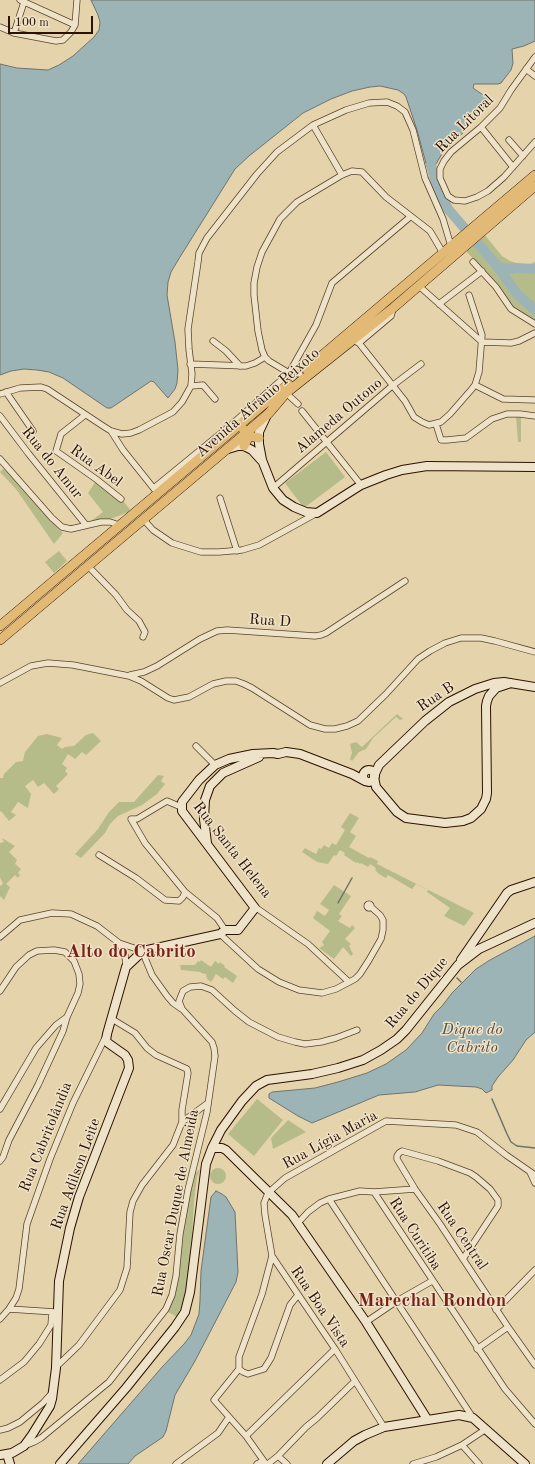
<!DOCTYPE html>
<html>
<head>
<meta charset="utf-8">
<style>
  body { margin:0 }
  #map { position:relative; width:535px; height:1464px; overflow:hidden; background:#e5d3ab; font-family:"Old Standard TT",serif }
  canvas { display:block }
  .scale { position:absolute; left:8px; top:16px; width:85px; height:18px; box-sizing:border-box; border:2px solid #2b1100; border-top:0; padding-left:5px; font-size:12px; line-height:14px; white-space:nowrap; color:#2b1100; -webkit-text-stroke:3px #eee2c8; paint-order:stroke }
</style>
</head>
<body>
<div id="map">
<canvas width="535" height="1464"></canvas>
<div class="scale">100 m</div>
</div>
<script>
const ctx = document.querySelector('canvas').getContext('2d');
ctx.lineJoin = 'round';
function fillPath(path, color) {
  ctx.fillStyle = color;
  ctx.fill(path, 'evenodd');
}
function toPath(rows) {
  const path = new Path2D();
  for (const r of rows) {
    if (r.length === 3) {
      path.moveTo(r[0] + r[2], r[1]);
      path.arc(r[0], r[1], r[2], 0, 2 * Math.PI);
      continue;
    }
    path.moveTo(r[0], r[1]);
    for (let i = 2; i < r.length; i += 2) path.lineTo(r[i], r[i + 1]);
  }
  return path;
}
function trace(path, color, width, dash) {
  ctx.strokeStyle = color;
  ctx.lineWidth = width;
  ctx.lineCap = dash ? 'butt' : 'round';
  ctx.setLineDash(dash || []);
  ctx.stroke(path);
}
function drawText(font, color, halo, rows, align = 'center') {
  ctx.font = font + ' "Old Standard TT",serif';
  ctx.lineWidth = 3;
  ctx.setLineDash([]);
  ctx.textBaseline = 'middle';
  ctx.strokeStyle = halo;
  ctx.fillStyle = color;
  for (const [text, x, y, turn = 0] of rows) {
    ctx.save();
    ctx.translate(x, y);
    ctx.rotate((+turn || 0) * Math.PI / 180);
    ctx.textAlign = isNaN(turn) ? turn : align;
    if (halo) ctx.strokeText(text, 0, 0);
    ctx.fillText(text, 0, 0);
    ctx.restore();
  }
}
fillPath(toPath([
  [484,234,502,256,510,261,526,266,535,262,535,323,513,309,496,283,465,250],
  [516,416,521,416,521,442,518,442],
  [326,452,345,477,304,508,285,483],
  [4,468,63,533,54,544,16,489,0,472],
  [96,481,121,498,131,511,92,526,91,521,103,512,88,493],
  [59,551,67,561,54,573,45,562],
  [397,714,403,719,400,720,396,717,373,738,366,749,359,752,352,761,350,759,352,753,350,744,356,742,362,747],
  [93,733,101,741,86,755,82,752,75,759,68,754,62,764,67,768,65,771,68,774,56,786,59,789,54,794,44,783,38,787,33,780,25,786,31,794,28,808,18,802,11,812,16,815,9,821,1,811,0,812,0,778,3,778,4,774,16,762,23,761,25,752,38,736,47,734,62,738,57,745,62,749,65,747,74,746,86,735],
  [158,775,164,776,161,781,165,784,157,794,142,805,118,816,110,824,105,833,81,858,75,854,98,829,109,812,119,802,134,802],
  [350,813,359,818,350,832,356,836,349,847,369,858,370,857,378,861,377,864,474,913,464,926,444,916,450,908,427,892,428,890,416,884,412,889,388,875,386,878,379,874,375,870,376,868,370,864,368,867,361,863,360,864,357,862,356,863,344,855,345,853,340,850,336,856,334,855,328,864,317,862,302,852,305,848,316,854,319,848,321,849,324,845,329,848,332,843,336,845,345,830,341,827],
  [2,838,15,846,9,852,17,860,15,864,21,869,18,873,20,875,18,878,15,875,6,884,10,887,4,900,0,896,0,886,3,884,0,877,0,843,4,842],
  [334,885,351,896,339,914,342,916,338,921,350,928,352,925,355,928,345,939,351,944,349,946,353,954,351,956,343,947,334,959,319,948,324,945,322,942,330,931,313,918,317,911,325,916,329,910,320,904],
  [201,960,211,967,215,961,219,964,220,962,225,966,224,967,237,976,233,983,225,977,223,979,216,974,211,982,207,979,206,974,201,973,201,972,181,970,180,965,195,965,198,961,200,962],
  [257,1099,283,1120,254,1156,228,1134],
  [288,1120,306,1132,273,1149,271,1138],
  [218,1176,8],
  [200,1169,197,1177,194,1201,192,1238,186,1292,182,1306,177,1317,168,1312,173,1300,179,1276,183,1236,193,1175]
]), '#b5bc89');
const water = toPath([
  [91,0,535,0,535,41,524,46,512,49,513,63,511,70,501,83,498,84,474,84,473,88,486,97,488,100,488,102,468,128,443,152,436,164,427,167,417,130,406,97,404,94,398,90,380,86,370,87,352,91,331,99,303,113,249,156,235,169,180,257,171,272,168,282,167,295,175,342,178,370,177,383,175,389,168,398,154,382,151,381,111,408,107,408,63,378,49,372,37,370,24,369,11,371,0,375,0,64,17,68,48,70,59,65,73,56,94,37,99,30,100,22,98,15,91,0],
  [535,936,535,1032,526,1040,513,1060,498,1077,492,1086,492,1090,486,1093,482,1089,476,1087,438,1085,415,1092,379,1095,312,1123,298,1116,269,1098,269,1094,272,1092,315,1088,338,1082,367,1073,386,1064,406,1050,422,1033,434,1014,442,1006,452,993,476,969,490,960,535,936],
  [216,1191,222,1194,226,1197,235,1212,238,1272,236,1282,195,1361,175,1395,166,1431,163,1437,135,1456,128,1464,78,1464,163,1366,184,1344,191,1335,199,1314,200,1301,201,1271,211,1197,216,1191]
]);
fillPath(water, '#9cb4b6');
trace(water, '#6f736d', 1);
trace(toPath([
  [338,903,352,878],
  [457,978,461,982],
  [492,1099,507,1134,511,1142,517,1146,535,1148]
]), '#6f736d', 1.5);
trace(toPath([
  [431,165,437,186,448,209,498,267,509,269,515,268,535,269],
  [498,267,517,294,535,310]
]), '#9cb4b6', 10);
const street = toPath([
  [20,0,75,25],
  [0,27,14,33,56,41,63,40,71,32,75,25,77,0],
  [14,33,24,2],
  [535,57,511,90,500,108,481,127,451,152,444,161,440,169,440,178,448,196,454,200,465,201,477,197,488,191,504,177,535,142],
  [526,69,535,76],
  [313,125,342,175],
  [481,127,513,167],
  [509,140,523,156],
  [473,262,496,287,511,309,535,324],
  [419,286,482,342,511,343,519,341,535,333],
  [439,304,482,271],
  [213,341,226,351,240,366],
  [355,341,359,343,391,316,393,309],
  [359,343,405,401,414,417,422,422,429,425,441,422,450,414,471,390,475,385,479,372,482,335,469,295],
  [190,364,246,366,255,363,265,357],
  [300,374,289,373,269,361,265,357,262,350,258,331,254,295,254,283,257,267,262,252,280,219,297,202,342,175,352,171,362,172,386,197,430,231,443,253],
  [475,385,503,399,535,400],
  [191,386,203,385,215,399],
  [6,392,33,431],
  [286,393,298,404],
  [0,394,20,388,41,387,47,389,103,426,111,431,122,434,131,433,139,430,173,412,182,402,191,386,192,374,189,349,188,329,198,262,199,253,207,238,257,174,277,152,313,125,346,110,369,103,387,102,397,106,405,112,413,130,425,178,443,219,451,246],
  [302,411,361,485],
  [85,415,61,434,56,451,96,479,121,499],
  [0,416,28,453,86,525],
  [436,424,441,440,447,440,466,438,492,419,507,414,520,414,535,416],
  [111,431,123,450,155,490],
  [0,459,52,518,62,527,71,529,101,522,110,522,119,525],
  [154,488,231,425,289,373,316,325,332,283,410,217],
  [273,488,392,386,421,364],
  [220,498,237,551],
  [143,519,153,530,172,543,201,552,219,552,242,550,259,545,317,513],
  [88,566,116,595,127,610,139,621,145,632,143,637],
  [130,675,144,672,157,666,200,639,217,631,227,630,315,636,321,635,326,633,405,581],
  [0,683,31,666,48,663,73,665,129,676,141,681,168,698,174,700,189,697,213,684,226,681,236,681,244,684,252,688,310,725,325,729,335,729,347,726,358,721,386,694,418,659,430,651,445,643,461,638,481,638,495,641,535,652],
  [196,746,215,765],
  [181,807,167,801,137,819,131,819,145,843,185,892,217,918,225,930],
  [99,855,136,878,165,900,179,901,183,897,185,892],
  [369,906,2],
  [255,907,308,944,349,982],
  [220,934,258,969,279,982,299,990,322,993,336,989,355,979,360,974,369,960,381,939,383,930,383,920,380,915,371,907],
  [0,937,20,920,52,913,71,914,97,926,119,943,125,955,126,967],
  [0,991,16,967,29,955,37,951,54,950,65,952,74,961,79,974,80,984,78,993,67,1017,63,1031,38,1085,9,1140,3,1157,0,1161],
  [182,1009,179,1001,183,991,190,987,201,986,212,990,235,1011,249,1022,278,1037,295,1042,305,1044,321,1042,336,1038,357,1030],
  [0,1109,36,1048,56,1025,67,1017],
  [182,1122,208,1103],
  [530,1172,535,1183],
  [374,1192,505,1389,535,1424],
  [329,1199,473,1418],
  [298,1223,308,1212,320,1203,329,1199,360,1191,374,1192,415,1189],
  [463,1259,498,1206,498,1200,490,1189,476,1177,470,1173,438,1161,402,1151,399,1153,397,1156,397,1159,415,1189,440,1224,463,1259,508,1327,535,1365],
  [9,1309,55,1312],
  [496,1310,535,1270],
  [0,1319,9,1309,16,1298,19,1289,27,1224,50,1159,73,1103,105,1038],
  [366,1322,397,1301,432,1281],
  [477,1349,508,1327],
  [56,1367,79,1345,120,1290,127,1268,130,1212,133,1201,142,1185,173,1145,182,1122,182,1110,188,1073,187,1069,156,1055,147,1048,135,1033,112,1019],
  [239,1369,214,1400,246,1436,266,1464],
  [239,1369,239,1357,262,1294,272,1256],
  [239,1369,243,1372,248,1374,264,1369,271,1358,290,1305,298,1295],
  [0,1380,24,1362,39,1344,51,1325,52,1313],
  [384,1427,335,1349,272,1256,265,1215,264,1203,268,1193,285,1178,386,1121,456,1125,477,1132,506,1155,535,1175],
  [0,1430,8,1428,20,1422,43,1403,52,1393],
  [246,1436,335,1349],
  [462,1445,479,1464],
  [24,1446,34,1442,41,1438,109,1382,166,1309,172,1295,176,1276,180,1234,188,1190,207,1112,215,1056,214,1048,212,1042,183,1010,173,1003,167,996,152,975,145,958,143,951,119,943],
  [278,1456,287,1464],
  [176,1464,218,1433,229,1417],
  [257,1464,263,1461,266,1464],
  [268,1464,278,1456,306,1427,317,1418,355,1381],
  [413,1464,436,1457,462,1445,486,1429]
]);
const secondary = toPath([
  [266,417,259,432,259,444,262,460,273,488,283,500,294,507,306,512,317,513,361,485,386,475,402,470,427,466,535,467],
  [228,449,238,446,244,446,252,450,261,460],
  [369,776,6],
  [374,776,379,765,425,721,449,702,475,689,494,683,504,682,535,687],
  [374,777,376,787,397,812,406,818,445,823,463,821,471,818,481,809,486,799,487,793,486,706,487,701,489,696,496,688,511,683],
  [207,843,204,819,205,800,210,786,223,773,259,757],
  [461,960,507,893,511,890,535,882],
  [212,1148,222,1148,226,1150,292,1215,366,1322,427,1419],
  [7,1454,10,1464],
  [0,1455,12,1453,24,1446,32,1435,50,1406,52,1399,56,1368,59,1281,70,1228,79,1197,129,1068,128,1060,125,1055,108,1043,106,1041,107,1034,126,967,143,951,220,934,225,930,238,930,255,908,182,811,182,802,199,780,215,765,229,759,253,754,273,753,278,754,286,752,300,754,352,774,365,781],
  [60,1464,126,1388,175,1327,185,1312,190,1292,206,1164,212,1148,221,1130,242,1101,256,1086,267,1080,312,1074,338,1068,363,1060,381,1050,397,1039,406,1030,458,965,479,949,535,923],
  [327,1464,354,1441,365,1435,384,1427,459,1415,473,1418,525,1464]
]);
const primary = toPath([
  [306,369,535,175],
  [243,429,249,436,259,438],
  [244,446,249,436],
  [0,626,288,384],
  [0,640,246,433,269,413,286,393,393,308,535,186]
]);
trace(street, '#5a422b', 7);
trace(secondary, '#2b1100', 10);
trace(primary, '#2b1100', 10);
trace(street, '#eee2c8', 5.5);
trace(secondary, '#eee2c8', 8);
trace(primary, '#e2ba76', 9);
drawText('15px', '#2b1100', '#eee2c8', [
  ["Rua Litoral",465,124,-45],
  ["Avenida Afrânio Peixoto",258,403,-41],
  ["Alameda Outono",339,416,-40],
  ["Rua do Amur",52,463,51],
  ["Rua Abel",96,466,36],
  ["Rua D",270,621,4],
  ["Rua B",436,697,-34],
  ["Rua Santa Helena",232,850,52],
  ["Rua do Dique",417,993,-50],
  ["Rua Cabritolândia",46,1137,-68],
  ["Rua Lígia Maria",330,1140,-29],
  ["Rua Adilson Leite",76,1174,-70],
  ["Rua Oscar Duque de Almeida",176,1203,-79],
  ["Rua Curitiba",415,1234,57],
  ["Rua Central",462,1236,56],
  ["Rua Boa Vista",320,1307,56]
]);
drawText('italic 16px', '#534a40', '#eee2c8', [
  ["Dique do",472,1030],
  ["Cabrito",472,1048]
]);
drawText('bold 19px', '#7a1f14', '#eee2c8', [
  ["Alto do Cabrito",131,952],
  ["Marechal Rondon",432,1301]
]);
</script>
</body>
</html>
